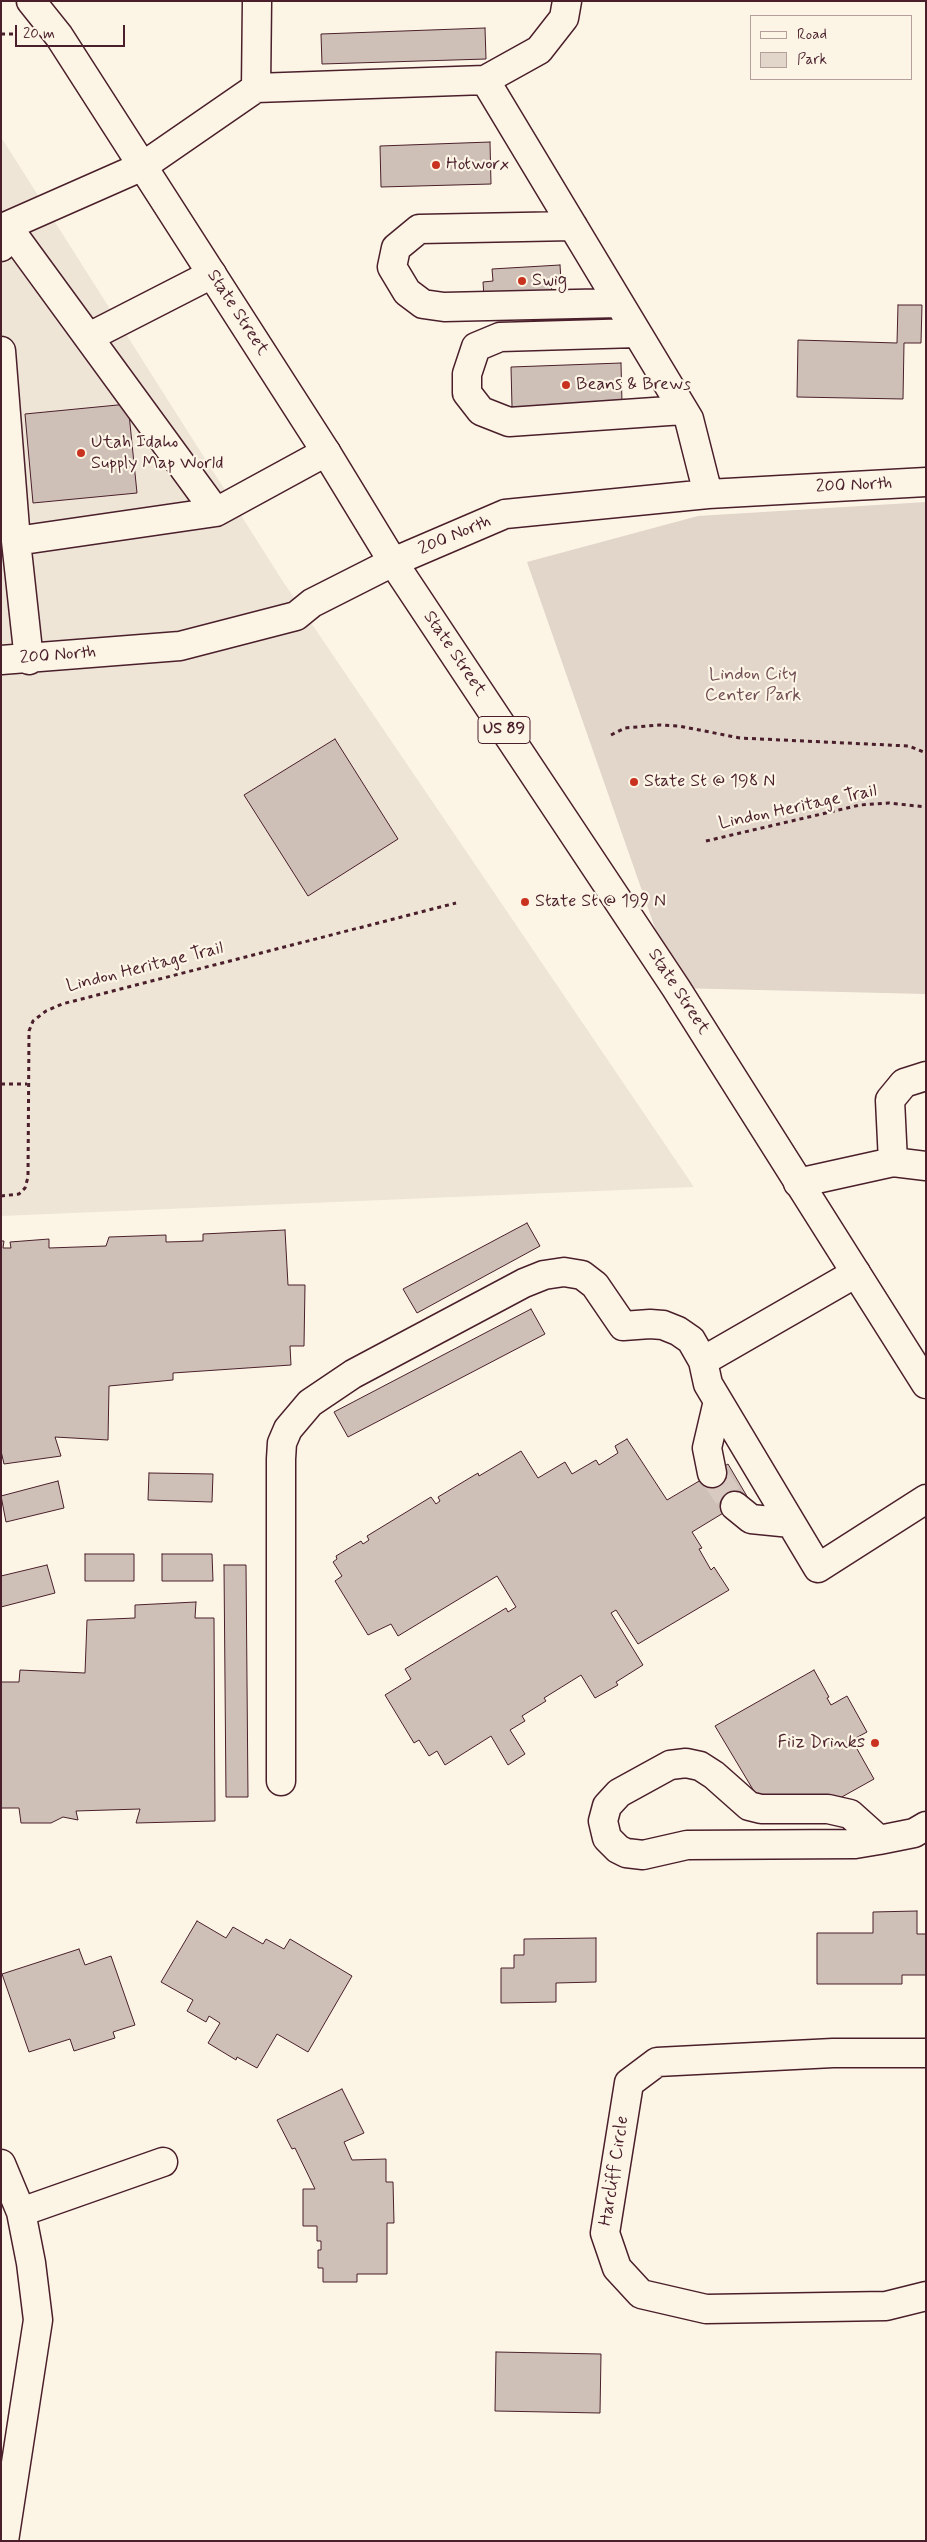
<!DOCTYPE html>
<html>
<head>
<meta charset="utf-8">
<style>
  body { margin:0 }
  #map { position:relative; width:927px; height:2542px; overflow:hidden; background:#fcf5e5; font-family:Mynerve,sans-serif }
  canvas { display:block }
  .frame { position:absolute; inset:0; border:2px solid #4a1f2b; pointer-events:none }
  .legend { position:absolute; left:750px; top:15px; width:162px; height:65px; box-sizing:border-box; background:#fcf5e5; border:1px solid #b59f9b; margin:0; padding:6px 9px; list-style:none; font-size:15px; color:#4a1f2b }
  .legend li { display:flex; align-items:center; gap:10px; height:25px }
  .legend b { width:25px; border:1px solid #b59f9b }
  .scale { position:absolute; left:15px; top:25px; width:110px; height:22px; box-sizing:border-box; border:2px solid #4a1f2b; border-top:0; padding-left:6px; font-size:15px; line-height:18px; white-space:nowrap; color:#4a1f2b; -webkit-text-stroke:4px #fcf5e5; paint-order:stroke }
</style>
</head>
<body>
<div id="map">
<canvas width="927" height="2542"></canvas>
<div class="frame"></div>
<ul class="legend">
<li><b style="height:6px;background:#fcf5e5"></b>Road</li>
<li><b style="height:14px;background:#e2d5ca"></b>Park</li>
</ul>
<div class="scale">20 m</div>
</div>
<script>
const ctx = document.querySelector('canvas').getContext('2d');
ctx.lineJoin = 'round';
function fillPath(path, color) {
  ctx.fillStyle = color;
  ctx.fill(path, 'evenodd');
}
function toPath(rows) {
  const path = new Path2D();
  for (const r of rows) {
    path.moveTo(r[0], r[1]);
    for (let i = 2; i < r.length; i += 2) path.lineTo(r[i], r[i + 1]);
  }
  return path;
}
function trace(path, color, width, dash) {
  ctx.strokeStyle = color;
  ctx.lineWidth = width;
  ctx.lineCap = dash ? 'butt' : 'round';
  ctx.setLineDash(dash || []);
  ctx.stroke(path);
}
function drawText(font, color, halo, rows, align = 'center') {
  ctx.font = font + ' Mynerve,sans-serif';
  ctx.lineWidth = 4.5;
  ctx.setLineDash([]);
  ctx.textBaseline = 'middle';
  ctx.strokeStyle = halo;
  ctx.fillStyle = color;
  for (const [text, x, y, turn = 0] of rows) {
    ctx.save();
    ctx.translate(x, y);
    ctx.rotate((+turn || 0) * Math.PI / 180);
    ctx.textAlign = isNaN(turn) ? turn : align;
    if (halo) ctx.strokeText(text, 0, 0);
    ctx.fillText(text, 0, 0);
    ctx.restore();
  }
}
fillPath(toPath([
  [1,137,282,580,694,1187,1,1216]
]), '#eee5d7');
fillPath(toPath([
  [926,502,926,994,676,988,527,562,698,516]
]), '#e2d5ca');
const building = toPath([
  [485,28,486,59,322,64,321,34,485,28],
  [490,142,491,184,381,187,380,146,490,142],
  [560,265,561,280,551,280,552,294,484,297,483,282,493,281,492,269,560,265],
  [898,305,922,305,921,343,904,343,903,399,797,397,798,340,897,343,898,305],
  [621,363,622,403,512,407,511,367,621,363],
  [128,404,137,493,33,503,25,414,128,404],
  [335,739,398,839,308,896,244,795,335,739],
  [527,1223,540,1246,417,1313,403,1289,527,1223],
  [285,1230,288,1285,305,1285,304,1346,290,1346,291,1365,173,1373,173,1380,109,1386,108,1440,55,1437,61,1456,4,1464,1,1451,1,1241,4,1241,3,1248,11,1248,10,1242,49,1239,49,1248,106,1246,109,1237,166,1235,166,1242,203,1241,203,1234,285,1230],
  [531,1309,545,1334,348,1437,334,1412,531,1309],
  [627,1439,667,1500,728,1464,748,1498,692,1532,702,1548,699,1549,711,1570,714,1567,729,1590,638,1644,616,1610,611,1613,643,1665,616,1682,618,1685,595,1698,581,1675,544,1698,546,1701,522,1716,525,1721,510,1730,525,1754,508,1765,491,1736,445,1765,437,1751,429,1756,419,1740,414,1743,385,1695,411,1679,405,1669,506,1608,508,1612,516,1607,497,1576,398,1636,391,1624,368,1635,335,1581,342,1576,333,1562,337,1559,336,1556,361,1541,363,1544,369,1540,367,1536,431,1497,436,1504,440,1501,438,1497,478,1473,479,1476,521,1451,538,1478,565,1462,572,1474,596,1460,599,1465,618,1453,615,1446,627,1439],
  [149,1473,213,1474,212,1502,148,1500,149,1473],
  [58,1481,64,1508,6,1522,1,1496,58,1481],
  [85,1554,134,1554,134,1581,85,1581,85,1554],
  [162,1554,212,1554,213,1581,162,1581,162,1554],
  [47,1565,55,1593,1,1607,1,1576,47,1565],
  [224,1565,246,1565,248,1797,226,1797,224,1565],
  [196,1602,195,1618,214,1618,215,1821,136,1823,140,1809,76,1811,78,1820,63,1817,51,1823,21,1823,19,1808,1,1808,1,1682,19,1682,20,1670,85,1673,87,1620,135,1618,135,1605,196,1602],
  [814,1670,829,1697,827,1698,831,1705,847,1696,867,1732,852,1740,874,1779,840,1798,758,1798,715,1726,814,1670],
  [917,1911,917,1934,926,1934,926,1975,902,1975,902,1984,817,1984,817,1933,873,1933,873,1912,917,1911],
  [197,1921,226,1938,233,1927,263,1944,266,1939,284,1949,290,1939,352,1976,308,2052,277,2034,257,2068,237,2057,236,2060,208,2043,220,2023,209,2016,206,2022,187,2011,193,2000,161,1982,197,1921],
  [596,1938,596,1982,556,1983,556,2002,501,2003,501,1968,514,1968,514,1955,524,1955,524,1939,596,1938],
  [79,1949,85,1965,111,1956,135,2025,113,2032,115,2038,74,2051,70,2039,29,2052,2,1974,79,1949],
  [342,2089,364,2133,344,2142,352,2160,386,2159,386,2182,393,2182,394,2223,387,2223,387,2274,357,2274,357,2282,323,2282,323,2268,318,2268,318,2250,321,2250,321,2241,317,2241,317,2226,303,2226,303,2189,315,2189,295,2148,292,2149,277,2120,342,2089],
  [496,2352,601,2354,600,2413,495,2411,496,2352]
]);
fillPath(building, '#cfc0b7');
trace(building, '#4a1f2b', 1);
trace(toPath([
  [712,1473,735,1506]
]), '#d8cac0', 28, [28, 14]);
const minor = toPath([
  [485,80,539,50,564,18,567,1],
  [256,88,257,1],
  [7,226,216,512],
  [573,226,419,229,396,248,392,267,407,292,423,304,444,307,619,303],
  [1,247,7,226,143,166,256,88,485,80,689,419,708,494],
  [637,333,500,337,476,347,467,374,467,393,481,411,509,422,683,410],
  [89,337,212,274],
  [1,351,16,541,216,512,326,452],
  [16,541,29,660],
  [1,660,180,646,296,616,312,603,393,562,505,514,708,494,926,482],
  [893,1162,890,1100,904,1083,926,1076],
  [798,1183,893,1162,926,1166],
  [703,1361,708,1384,818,1568,926,1499],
  [712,1473,707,1448,718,1401],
  [735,1506,751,1519,791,1523],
  [281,1781,281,1459,282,1443,288,1429,310,1403,353,1374,524,1283,544,1275,564,1272,582,1275,595,1285,623,1326,650,1324,663,1325,678,1331,691,1340,703,1361,856,1273],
  [879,1840,850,1814,828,1809,761,1809,749,1806,714,1775,700,1766,686,1763,670,1765,619,1793,607,1806,603,1821,607,1838,618,1849,626,1853,643,1855,687,1845,855,1844,879,1840,914,1833,926,1826],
  [926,2053,833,2053,657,2062,629,2083,605,2233,617,2268,641,2294,706,2309,886,2306,926,2296],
  [1,2164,21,2212,31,2263,38,2320,4,2541],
  [21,2212,163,2162]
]);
const major = toPath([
  [31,1,59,36,326,452,393,562,676,988,926,1384]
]);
trace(minor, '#4a1f2b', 31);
trace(major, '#4a1f2b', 31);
trace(toPath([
  [1,34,16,34],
  [611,735,625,728,659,725,679,726,740,738,909,746,926,753],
  [706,841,860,805,889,803,926,807],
  [1,1084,27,1084],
  [1,1196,19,1194,25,1188,28,1177,29,1031,33,1021,46,1011,62,1004,456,903]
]), '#4a1f2b', 3, [4, 4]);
trace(minor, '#fcf5e5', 28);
trace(major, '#fcf5e5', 28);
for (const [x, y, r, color] of [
  [436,165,5,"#c8321e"],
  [522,281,5,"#c8321e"],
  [566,385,5,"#c8321e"],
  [81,453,5,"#c8321e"],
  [634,782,5,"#c8321e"],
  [525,902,5,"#c8321e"],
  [875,1743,5,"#c8321e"]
]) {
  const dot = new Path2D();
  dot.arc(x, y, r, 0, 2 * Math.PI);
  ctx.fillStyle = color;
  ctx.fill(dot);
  trace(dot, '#fcf5e5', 2);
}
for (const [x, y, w] of [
  [504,730,52]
]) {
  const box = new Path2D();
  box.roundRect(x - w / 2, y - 13.5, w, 27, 4);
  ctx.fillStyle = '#fcf5e5';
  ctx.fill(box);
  trace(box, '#4a1f2b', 1);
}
drawText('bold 16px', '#4a1f2b', null, [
  ["US 89",504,730]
]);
drawText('18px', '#4a1f2b', '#fcf5e5', [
  ["Hotworx",446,165],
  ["Swig",532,281],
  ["Beans & Brews",576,385],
  ["Utah Idaho",91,443],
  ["Supply Map World",91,464],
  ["State St @ 198 N",644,782],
  ["State St @ 199 N",535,902],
  ["Fiiz Drinks",865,1743,"right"]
], 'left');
drawText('18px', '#4a1f2b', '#fcf5e5', [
  ["State Street",237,313,57],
  ["200 North",854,486,-3],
  ["200 North",455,536,-23],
  ["State Street",454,654,56],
  ["200 North",58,656,-5],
  ["Lindon Heritage Trail",798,808,-12],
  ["Lindon Heritage Trail",145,968,-14],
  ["State Street",678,992,57],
  ["Harcliff Circle",615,2171,-81]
]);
drawText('18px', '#704c53', '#fcf5e5', [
  ["Lindon City",753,675],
  ["Center Park",753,696]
]);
</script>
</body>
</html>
